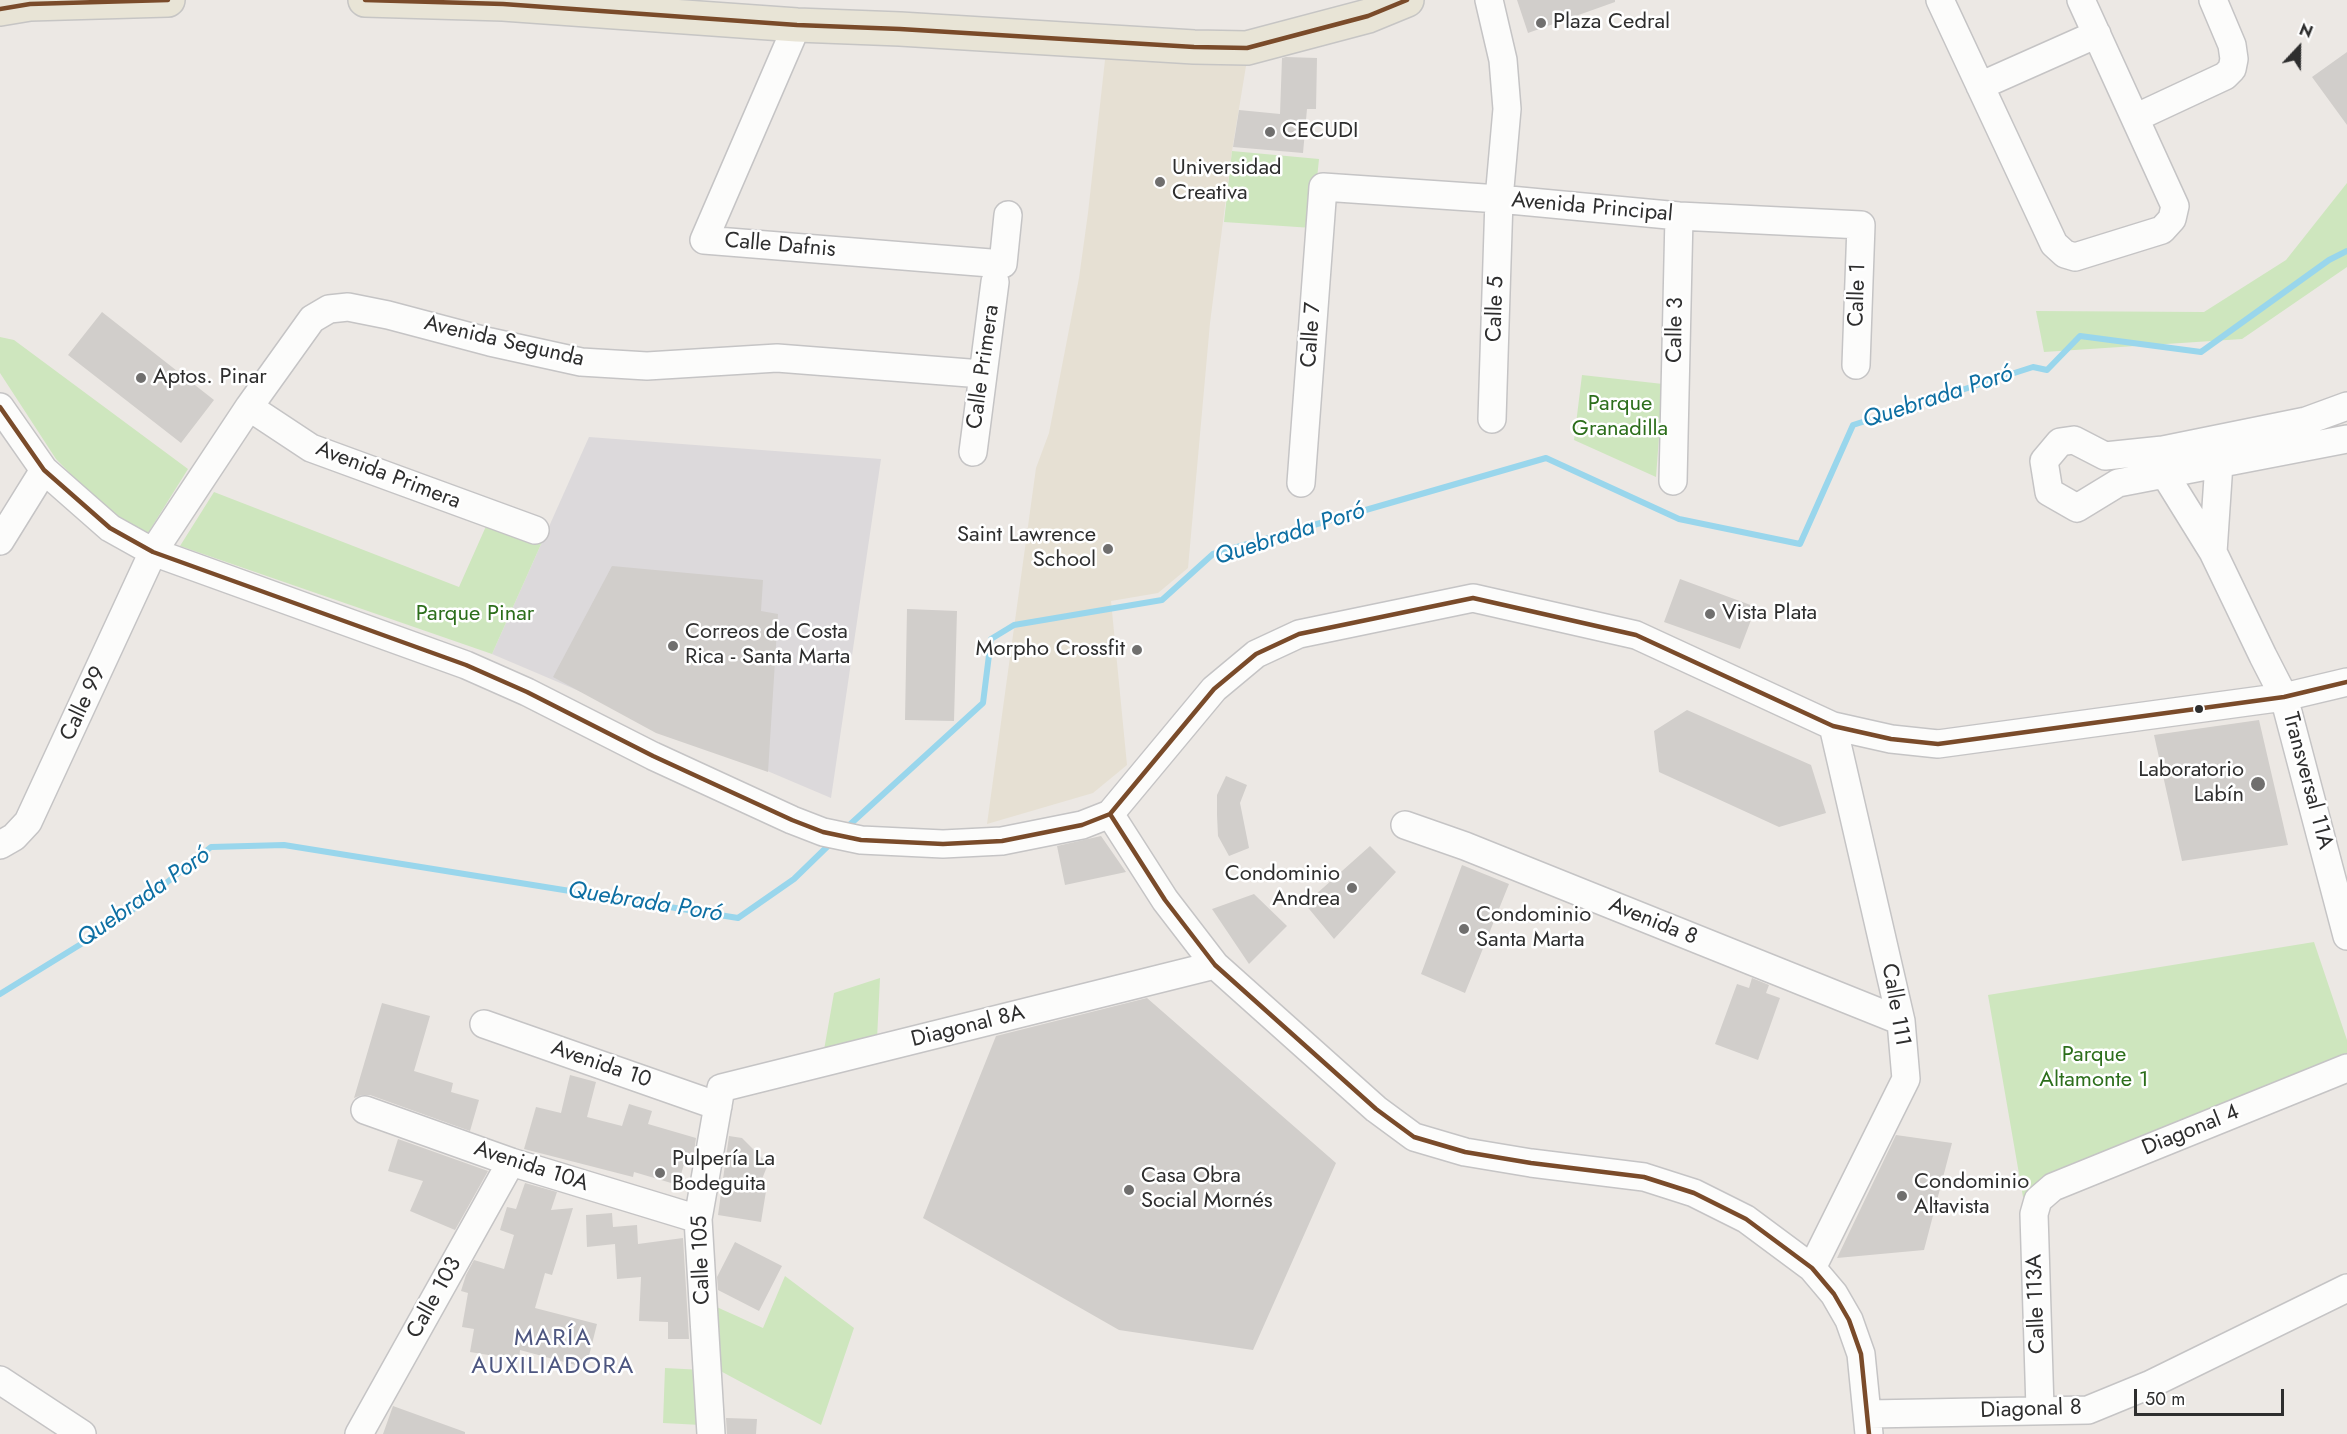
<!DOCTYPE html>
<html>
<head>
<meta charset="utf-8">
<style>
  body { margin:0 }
  #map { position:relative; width:2347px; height:1434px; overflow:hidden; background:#ece8e4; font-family:Jost,sans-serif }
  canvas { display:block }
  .north { position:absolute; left:2269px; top:18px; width:60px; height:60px; -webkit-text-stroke:4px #fff; paint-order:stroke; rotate:22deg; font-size:16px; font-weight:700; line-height:24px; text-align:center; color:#2e2e2e }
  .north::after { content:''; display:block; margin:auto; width:21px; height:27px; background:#2e2e2e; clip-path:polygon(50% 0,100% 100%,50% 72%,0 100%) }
  .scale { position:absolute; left:2134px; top:1389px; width:150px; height:27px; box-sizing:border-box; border:3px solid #2e2e2e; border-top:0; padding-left:8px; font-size:18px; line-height:21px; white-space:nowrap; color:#2e2e2e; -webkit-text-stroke:4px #fff; paint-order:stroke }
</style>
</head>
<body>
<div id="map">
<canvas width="2347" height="1434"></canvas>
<div class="north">N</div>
<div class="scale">50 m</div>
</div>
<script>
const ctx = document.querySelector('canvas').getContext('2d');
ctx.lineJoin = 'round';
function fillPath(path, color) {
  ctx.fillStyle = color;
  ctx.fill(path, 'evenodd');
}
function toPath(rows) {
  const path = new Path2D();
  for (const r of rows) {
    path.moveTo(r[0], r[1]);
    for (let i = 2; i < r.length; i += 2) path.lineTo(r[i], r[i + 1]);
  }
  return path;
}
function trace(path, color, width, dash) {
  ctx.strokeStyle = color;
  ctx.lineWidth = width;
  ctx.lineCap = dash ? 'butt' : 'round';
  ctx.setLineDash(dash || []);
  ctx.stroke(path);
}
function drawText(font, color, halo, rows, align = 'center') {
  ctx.font = font + ' Jost,sans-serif';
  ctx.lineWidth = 5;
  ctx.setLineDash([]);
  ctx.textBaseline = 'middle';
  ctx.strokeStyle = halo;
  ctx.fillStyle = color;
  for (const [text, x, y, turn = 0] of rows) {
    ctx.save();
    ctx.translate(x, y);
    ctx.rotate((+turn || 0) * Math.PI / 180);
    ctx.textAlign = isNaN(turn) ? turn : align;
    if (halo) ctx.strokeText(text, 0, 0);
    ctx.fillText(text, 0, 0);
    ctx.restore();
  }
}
fillPath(toPath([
  [589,437,881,459,831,798,492,654]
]), '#dcd9db');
fillPath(toPath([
  [1106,51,1247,60,1232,151,1210,323,1188,568,1158,593,1111,601,1127,765,1093,793,987,824,1036,468,1049,433,1079,278,1088,213]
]), '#e6e0d3');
fillPath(toPath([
  [1232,151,1319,159,1312,228,1224,222],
  [2347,183,2347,267,2242,339,2044,352,2036,311,2204,312,2286,260],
  [0,337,14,340,188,469,148,533,133,527,103,507,56,459,0,373],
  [1582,375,1663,384,1656,477,1574,440],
  [214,492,459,587,487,524,542,542,492,654,180,546],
  [2314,942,2347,1040,2347,1060,2023,1197,1988,995],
  [880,978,877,1039,824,1050,834,993],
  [785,1276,854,1328,821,1425,713,1367,710,1304,763,1328],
  [665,1368,703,1370,701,1425,663,1423]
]), '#cee6be');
trace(toPath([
  [845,829,983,703,991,639,1014,625,1162,600,1213,554,1546,458,1679,519,1800,544,1853,425,2033,367,2047,370,2080,336,2201,352,2329,260,2347,251],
  [0,994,120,920,211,847,284,845,738,918,794,879,831,843]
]), '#99d6ec', 6);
fillPath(toPath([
  [1517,0,1615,0,1615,2,1528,33],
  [2347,52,2347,125,2312,77],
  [1286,57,1317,58,1316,109,1307,109,1303,153,1233,147,1239,110,1280,114,1282,58],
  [102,312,214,400,181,443,68,355],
  [612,566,763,580,761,611,778,614,768,772,656,733,553,677],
  [1680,579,1756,607,1740,649,1664,622],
  [907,609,957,611,954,721,905,720],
  [1687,710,1811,765,1826,813,1779,827,1659,772,1654,731],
  [2259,720,2288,845,2182,861,2154,735],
  [1226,776,1247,785,1240,803,1249,848,1229,856,1218,836,1217,815,1217,795],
  [1101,836,1126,872,1065,885,1057,846],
  [1370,846,1396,872,1334,939,1305,904],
  [1462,865,1509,884,1465,993,1421,974],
  [1254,894,1287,926,1249,964,1212,909],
  [1752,978,1769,985,1766,993,1780,998,1758,1060,1715,1044,1737,984,1749,988],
  [1147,998,1336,1163,1253,1350,1119,1330,923,1218,996,1036],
  [382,1003,430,1016,414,1071,453,1083,451,1092,479,1100,470,1131,370,1095,362,1095,354,1098],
  [570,1075,596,1082,587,1117,622,1126,629,1104,652,1111,648,1124,696,1138,693,1159,686,1157,678,1185,634,1172,633,1177,524,1149,536,1107,561,1113],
  [1896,1135,1952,1143,1924,1250,1837,1258],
  [729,1136,742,1138,768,1164,760,1184,767,1185,761,1222,718,1215],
  [398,1139,488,1171,455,1230,410,1211,423,1181,388,1171],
  [525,1183,557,1192,551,1210,573,1208,552,1275,545,1273,535,1308,597,1324,586,1368,520,1350,519,1360,470,1352,474,1329,462,1327,468,1293,461,1291,466,1275,474,1260,504,1269,514,1235,500,1230,507,1207,516,1209],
  [612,1213,613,1227,637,1225,638,1244,683,1238,689,1339,668,1339,668,1322,639,1321,641,1277,617,1279,615,1244,587,1247,586,1215],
  [735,1242,782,1266,759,1311,718,1290,717,1277],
  [393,1406,465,1432,465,1434,383,1434],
  [726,1418,757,1419,756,1434,727,1434]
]), '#d1cecb');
const minor = toPath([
  [1489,0,1503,60,1507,109,1499,199,1492,419],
  [1940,0,2054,244,2065,254,2075,257,2162,230,2172,219,2175,206,2081,0],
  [797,25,704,240,1003,264,1008,215],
  [1980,86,2097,34],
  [2135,118,2225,76,2232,69,2234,59,2232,45,2213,0],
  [2347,406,2306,421,2163,450,2105,456,2074,440,2060,442,2044,461,2049,492,2077,508,2118,483,2347,439],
  [0,407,44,470,110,528,153,552,466,665,527,692,653,756,792,820,823,832,861,840,943,844,1002,841,1082,825,1110,814,1214,689,1256,654,1299,634,1473,598,1636,635,1833,726,1891,739,1938,744,2284,697,2347,682],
  [249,407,311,448,535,530],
  [973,452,995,282],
  [2163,457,2164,473,2213,552,2263,656,2284,697,2347,936],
  [1673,481,1679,216],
  [1301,483,1323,187,1499,199,1679,216,1861,225,1856,365],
  [0,541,44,470],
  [2213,552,2219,463,2216,445],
  [1110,814,1165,900,1215,965,1376,1109,1414,1137,1465,1152,1531,1163,1644,1177,1694,1193,1746,1219,1812,1268,1834,1294,1849,1320,1861,1354,1869,1434],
  [1405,825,1465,846,1901,1021],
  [0,845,14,837,28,822,153,552,249,407,312,319,329,309,348,307,388,315,490,342,581,362,647,366,777,358,982,374],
  [484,1024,718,1106],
  [365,1110,511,1162,698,1219],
  [1812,1268,1906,1079,1901,1021,1833,726],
  [0,1380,82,1434],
  [2040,1409,2034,1214,2038,1200,2053,1187,2347,1068],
  [1869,1414,2088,1410,2149,1385,2347,1288],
  [359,1434,511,1162],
  [711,1434,698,1219,721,1088,1215,965]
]);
const major = toPath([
  [365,0,503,4,797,25,900,29,1194,47,1247,48,1368,16,1407,0],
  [0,9,30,4,168,0]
]);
trace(minor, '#c5c4c5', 30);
trace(major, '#c6c5c4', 36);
trace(minor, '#fcfcfb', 27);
trace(major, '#e8e4d6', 33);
trace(toPath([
  [365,0,503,4,797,25,900,29,1194,47,1247,48,1368,16,1407,0],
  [0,9,30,4,168,0],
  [0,407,44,470,110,528,153,552,466,665,527,692,653,756,792,820,823,832,861,840,943,844,1002,841,1082,825,1110,814,1214,689,1256,654,1299,634,1473,598,1636,635,1833,726,1891,739,1938,744,2284,697,2347,682],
  [1110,814,1165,900,1215,965,1376,1109,1414,1137,1465,1152,1531,1163,1644,1177,1694,1193,1746,1219,1812,1268,1834,1294,1849,1320,1861,1354,1869,1434]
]), '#7a4b2a', 4.5);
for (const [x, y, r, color] of [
  [1541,23,6,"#706f6e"],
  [1270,132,6,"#706f6e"],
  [1160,182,6,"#706f6e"],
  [141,378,6,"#706f6e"],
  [1108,549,6,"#706f6e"],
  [1710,614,6,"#706f6e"],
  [673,646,6,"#706f6e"],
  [1137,650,6,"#706f6e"],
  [2199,709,5,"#2e2e2e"],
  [2258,784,8,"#706f6e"],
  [1352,888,6,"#706f6e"],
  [1464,929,6,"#706f6e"],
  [660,1173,6,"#706f6e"],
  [1129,1190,6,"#706f6e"],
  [1902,1196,6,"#706f6e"]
]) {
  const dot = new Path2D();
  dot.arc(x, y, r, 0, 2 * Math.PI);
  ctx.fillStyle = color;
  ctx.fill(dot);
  trace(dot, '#fff', 2);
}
drawText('22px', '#2e2e2e', '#fff', [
  ["Plaza Cedral",1553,23],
  ["CECUDI",1282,132],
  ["Universidad",1172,169],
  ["Creativa",1172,194],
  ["Aptos. Pinar",153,378],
  ["Saint Lawrence",1096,536,"right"],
  ["School",1096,561,"right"],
  ["Vista Plata",1722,614],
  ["Correos de Costa",685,633],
  ["Rica - Santa Marta",685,658],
  ["Morpho Crossfit",1125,650,"right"],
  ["Laboratorio",2244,771,"right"],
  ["Labín",2244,796,"right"],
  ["Condominio",1340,875,"right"],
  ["Andrea",1340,900,"right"],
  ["Condominio",1476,916],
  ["Santa Marta",1476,941],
  ["Pulpería La",672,1160],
  ["Bodeguita",672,1185],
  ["Casa Obra",1141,1177],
  ["Social Mornés",1141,1202],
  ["Condominio",1914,1183],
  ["Altavista",1914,1208]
], 'left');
drawText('22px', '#2e2e2e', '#fff', [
  ["Avenida Principal",1592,208,5],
  ["Calle Dafnis",780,246,5],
  ["Calle 1",1858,295,-88],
  ["Calle 5",1496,309,-88],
  ["Calle 3",1676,330,-89],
  ["Calle 7",1312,335,-86],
  ["Avenida Segunda",504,342,13],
  ["Calle Primera",984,367,-82],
  ["Avenida Primera",388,476,21],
  ["Calle 99",84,704,-65],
  ["Transversal 11A",2307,781,75],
  ["Avenida 8",1653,922,22],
  ["Calle 111",1895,1005,80],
  ["Diagonal 8A",968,1027,-14],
  ["Avenida 10",601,1065,19],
  ["Diagonal 4",2191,1131,-22],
  ["Avenida 10A",531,1167,18],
  ["Calle 105",702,1260,-92],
  ["Calle 103",435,1298,-61],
  ["Calle 113A",2037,1304,-92],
  ["Diagonal 8",2031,1410,-2]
]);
drawText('22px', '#2c6e1b', '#fff', [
  ["Parque",1620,405],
  ["Granadilla",1620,430],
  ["Parque Pinar",475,615],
  ["Parque",2094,1056],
  ["Altamonte 1",2094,1081]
]);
drawText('italic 24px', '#0d6fa3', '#fff', [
  ["Quebrada Poró",1938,398,-18],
  ["Quebrada Poró",1290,535,-18],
  ["Quebrada Poró",144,898,-35],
  ["Quebrada Poró",645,903,9]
]);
ctx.letterSpacing = '1.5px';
drawText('24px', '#4d5680', '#fff', [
  ["MARÍA",553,1339],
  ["AUXILIADORA",553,1367]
]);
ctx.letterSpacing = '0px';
</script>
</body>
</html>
